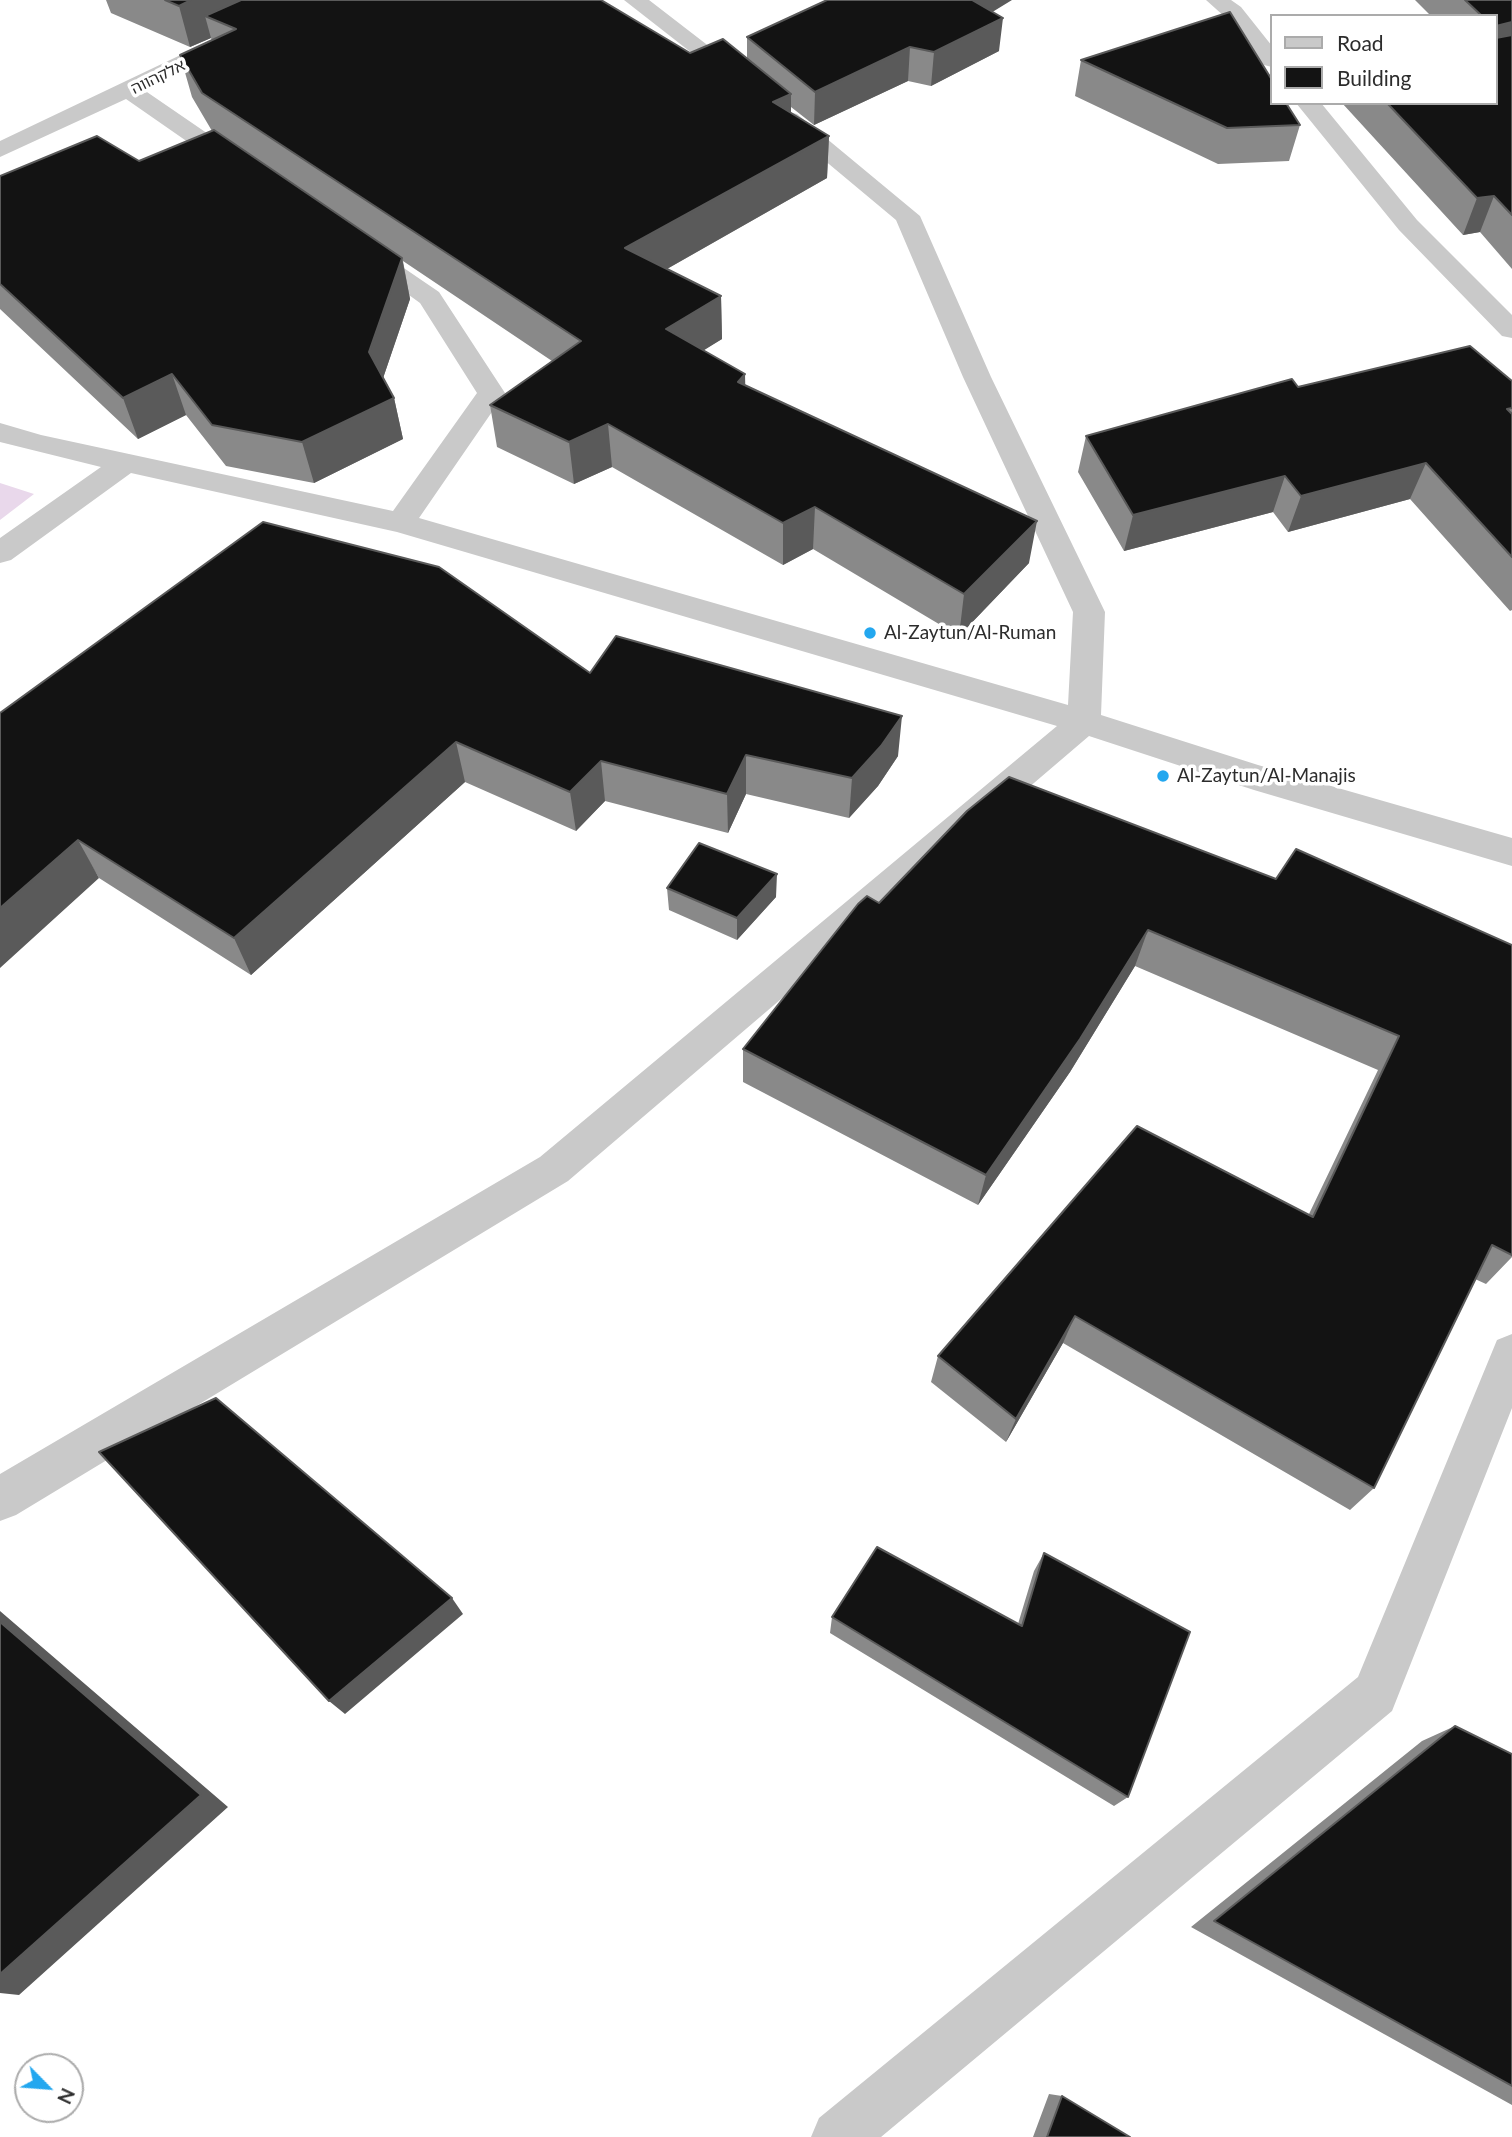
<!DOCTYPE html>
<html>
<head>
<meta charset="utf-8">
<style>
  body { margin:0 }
  #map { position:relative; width:1512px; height:2137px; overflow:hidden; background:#fff; font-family:Lato,sans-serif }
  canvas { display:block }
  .legend { position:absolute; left:1270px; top:14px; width:228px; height:91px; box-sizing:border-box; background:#fff; border:2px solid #ababab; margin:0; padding:9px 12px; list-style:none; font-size:21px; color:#2c2c2c }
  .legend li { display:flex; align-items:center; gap:14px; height:35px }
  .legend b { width:35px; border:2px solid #ababab }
  .north { position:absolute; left:14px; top:2053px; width:70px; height:70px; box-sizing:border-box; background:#fff; border:2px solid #ababab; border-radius:50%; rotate:115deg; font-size:19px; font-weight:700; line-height:28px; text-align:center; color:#2c2c2c }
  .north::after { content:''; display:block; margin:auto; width:24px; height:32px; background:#23a7ef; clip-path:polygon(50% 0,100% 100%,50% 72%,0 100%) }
</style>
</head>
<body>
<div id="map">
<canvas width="1512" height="2137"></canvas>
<ul class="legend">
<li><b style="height:9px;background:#c9c9c9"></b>Road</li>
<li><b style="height:19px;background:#131313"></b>Building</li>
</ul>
<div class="north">N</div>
</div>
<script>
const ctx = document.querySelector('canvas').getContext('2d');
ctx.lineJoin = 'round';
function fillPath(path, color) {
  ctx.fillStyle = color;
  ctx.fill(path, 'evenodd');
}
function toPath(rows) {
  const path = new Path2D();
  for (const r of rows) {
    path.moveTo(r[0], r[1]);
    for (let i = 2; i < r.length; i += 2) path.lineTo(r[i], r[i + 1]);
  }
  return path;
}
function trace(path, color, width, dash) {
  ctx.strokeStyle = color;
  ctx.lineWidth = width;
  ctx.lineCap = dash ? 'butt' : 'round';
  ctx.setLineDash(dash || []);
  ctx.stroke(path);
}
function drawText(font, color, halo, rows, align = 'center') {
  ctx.font = font + ' Lato,"Noto Sans Hebrew",sans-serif';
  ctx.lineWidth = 7;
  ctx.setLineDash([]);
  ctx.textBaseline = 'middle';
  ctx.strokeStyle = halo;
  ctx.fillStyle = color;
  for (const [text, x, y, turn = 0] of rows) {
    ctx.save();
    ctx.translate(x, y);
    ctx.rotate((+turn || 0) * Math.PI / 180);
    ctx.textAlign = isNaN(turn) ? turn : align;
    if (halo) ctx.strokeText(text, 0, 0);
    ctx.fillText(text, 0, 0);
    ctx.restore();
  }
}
fillPath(toPath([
  [0,483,34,494,0,520]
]), '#e9d8eb');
fillPath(toPath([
  [296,0,325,0,322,5,144,90,249,162,252,167,249,172,231,172,126,99,0,157,0,141,296,0],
  [624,0,649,0,754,81,750,86,734,86,624,0],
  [1206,0,1231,0,1241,7,1272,46,1272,67,1264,65,1225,17,1206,0],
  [1296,103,1321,103,1417,220,1512,315,1512,338,1502,336,1399,230,1296,103],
  [789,112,797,114,920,216,991,377,1105,612,1101,715,1258,765,1512,838,1512,866,1254,790,1089,736,568,1181,16,1515,0,1521,0,1474,540,1157,1057,726,397,532,131,473,11,560,0,563,0,538,101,467,0,442,0,423,41,435,393,511,477,393,420,303,351,253,355,247,364,245,373,247,439,292,505,393,419,518,1068,705,1073,612,963,377,896,220,781,124,777,119,781,114,789,112],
  [1512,1334,1512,1408,1392,1711,881,2137,811,2137,819,2118,1358,1677,1497,1340,1512,1334]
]), '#c9c9c9');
fillPath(toPath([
  [106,0,601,0,690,53,747,58,747,37,993,12,999,51,931,86,908,81,814,125,791,107,791,113,829,136,827,178,667,269,721,296,722,339,703,350,745,374,745,385,1029,563,959,636,813,549,783,565,612,467,574,484,497,447,490,405,552,361,403,261,410,299,383,378,394,398,403,439,314,483,226,466,186,415,138,439,0,309,0,176,139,161,212,131,192,97,180,55,212,41,211,38,190,47,111,13],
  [1415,0,1512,0,1512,269,1480,232,1463,235,1342,103,1496,103,1496,16,1431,16],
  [1081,60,1300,125,1289,161,1218,164,1075,96],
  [1512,381,1512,610,1510,611,1410,499,1288,532,1273,512,1124,551,1078,472,1086,436,1298,387],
  [590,673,898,756,878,786,849,818,746,794,728,833,605,801,576,831,465,782,251,975,99,878,0,713],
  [1276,879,1512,945,1512,1257,1486,1284,1475,1279,1374,1488,1350,1510,1063,1343,1006,1442,931,1382,938,1356,1309,1214,1378,1070,1135,966,1070,1072,978,1205,743,1082,743,1049,879,903],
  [667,888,776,897,737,940,669,910],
  [1044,1553,1128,1797,1114,1806,830,1633,832,1617,1018,1624,1034,1571],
  [1455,1726,1512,1754,1512,2105,1191,1927,1422,1741],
  [1049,2094,1062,2096,1130,2137,1033,2137]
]), '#898989');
fillPath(toPath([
  [191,0,290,0,205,16,211,38,190,47,179,6],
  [967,0,1012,0,963,30],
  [1003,18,999,51,931,86,934,52],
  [1512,22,1512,54,1496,58,1496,26],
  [910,47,908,81,814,125,815,92],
  [791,94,791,136,773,102],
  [829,136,827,178,628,291,625,248],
  [1494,196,1480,232,1463,235,1477,198],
  [402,258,410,299,378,393,369,352],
  [721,296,722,339,669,372,666,329],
  [172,374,186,415,138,439,123,398],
  [745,374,746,417,738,382],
  [394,398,403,439,314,483,302,442],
  [608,424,612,467,574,484,569,442],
  [1426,463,1410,499,1288,532,1301,496],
  [1285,476,1273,512,1124,551,1133,515],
  [815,507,813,549,783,565,783,523],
  [1037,521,1029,563,959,636,964,594],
  [902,716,898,756,878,786,849,818,852,778],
  [456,742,465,782,251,975,234,938],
  [746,755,746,794,728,833,727,794],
  [601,761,605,801,576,831,570,792],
  [78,840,99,878,0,968,0,908],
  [777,874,776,897,737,940,737,918],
  [1148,930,1135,966,1070,1072,978,1205,986,1175],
  [1075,1316,1063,1343,1006,1442,1016,1419],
  [452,1598,463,1614,345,1714,329,1701],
  [0,1611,228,1807,19,1995,0,1993]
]), '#5a5a5a');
const building = toPath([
  [165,0,191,0,179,6,165,0],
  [241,0,601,0,690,53,723,39,791,94,773,102,829,136,625,248,721,296,666,329,745,374,738,382,1037,521,964,594,815,507,783,523,608,424,569,442,490,405,581,341,202,93,180,55,236,29,205,16,241,0],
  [827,0,972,0,1003,18,934,52,910,47,815,92,747,37,827,0],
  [1465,0,1512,0,1512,22,1496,26,1496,16,1482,16,1465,0],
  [1230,12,1272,80,1272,103,1286,103,1300,125,1227,128,1081,60,1230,12],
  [1512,35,1512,215,1494,196,1477,198,1387,103,1496,103,1496,38,1512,35],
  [214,130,402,258,369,352,394,398,302,442,212,425,172,374,123,398,0,284,0,176,97,136,139,161,214,130],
  [1470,346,1512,381,1512,408,1507,409,1512,414,1512,557,1426,463,1301,496,1285,476,1133,515,1086,436,1292,379,1298,387,1470,346],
  [263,522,439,567,590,673,616,636,902,716,881,746,852,778,746,755,727,794,601,761,570,792,456,742,234,938,78,840,0,908,0,713,263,522],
  [1009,777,1276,879,1296,849,1512,945,1512,1255,1492,1245,1374,1488,1075,1316,1016,1419,938,1356,1137,1126,1313,1217,1399,1036,1148,930,1080,1039,986,1175,743,1049,858,904,867,896,879,903,967,811,1009,777],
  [699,843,777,874,737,918,667,888,699,843],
  [216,1398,452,1598,329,1701,99,1452,216,1398],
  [877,1547,1022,1626,1044,1553,1190,1632,1128,1797,832,1617,877,1547],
  [0,1622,201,1795,0,1974,0,1622],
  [1455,1726,1512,1754,1512,2086,1214,1921,1455,1726],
  [1062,2096,1130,2137,1047,2137,1062,2096]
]);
fillPath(building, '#131313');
trace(building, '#5a5a5a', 2);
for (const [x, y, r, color] of [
  [870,633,7,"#23a7ef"],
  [1163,776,7,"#23a7ef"]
]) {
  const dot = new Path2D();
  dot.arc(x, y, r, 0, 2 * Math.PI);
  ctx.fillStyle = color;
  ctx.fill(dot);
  trace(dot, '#fff', 2.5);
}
drawText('16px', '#2c2c2c', '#fff', [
  ["אלקהווה",158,77,-26]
]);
drawText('19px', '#2c2c2c', '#fff', [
  ["Al-Zaytun/Al-Ruman",884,633],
  ["Al-Zaytun/Al-Manajis",1177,776]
], 'left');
</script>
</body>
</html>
